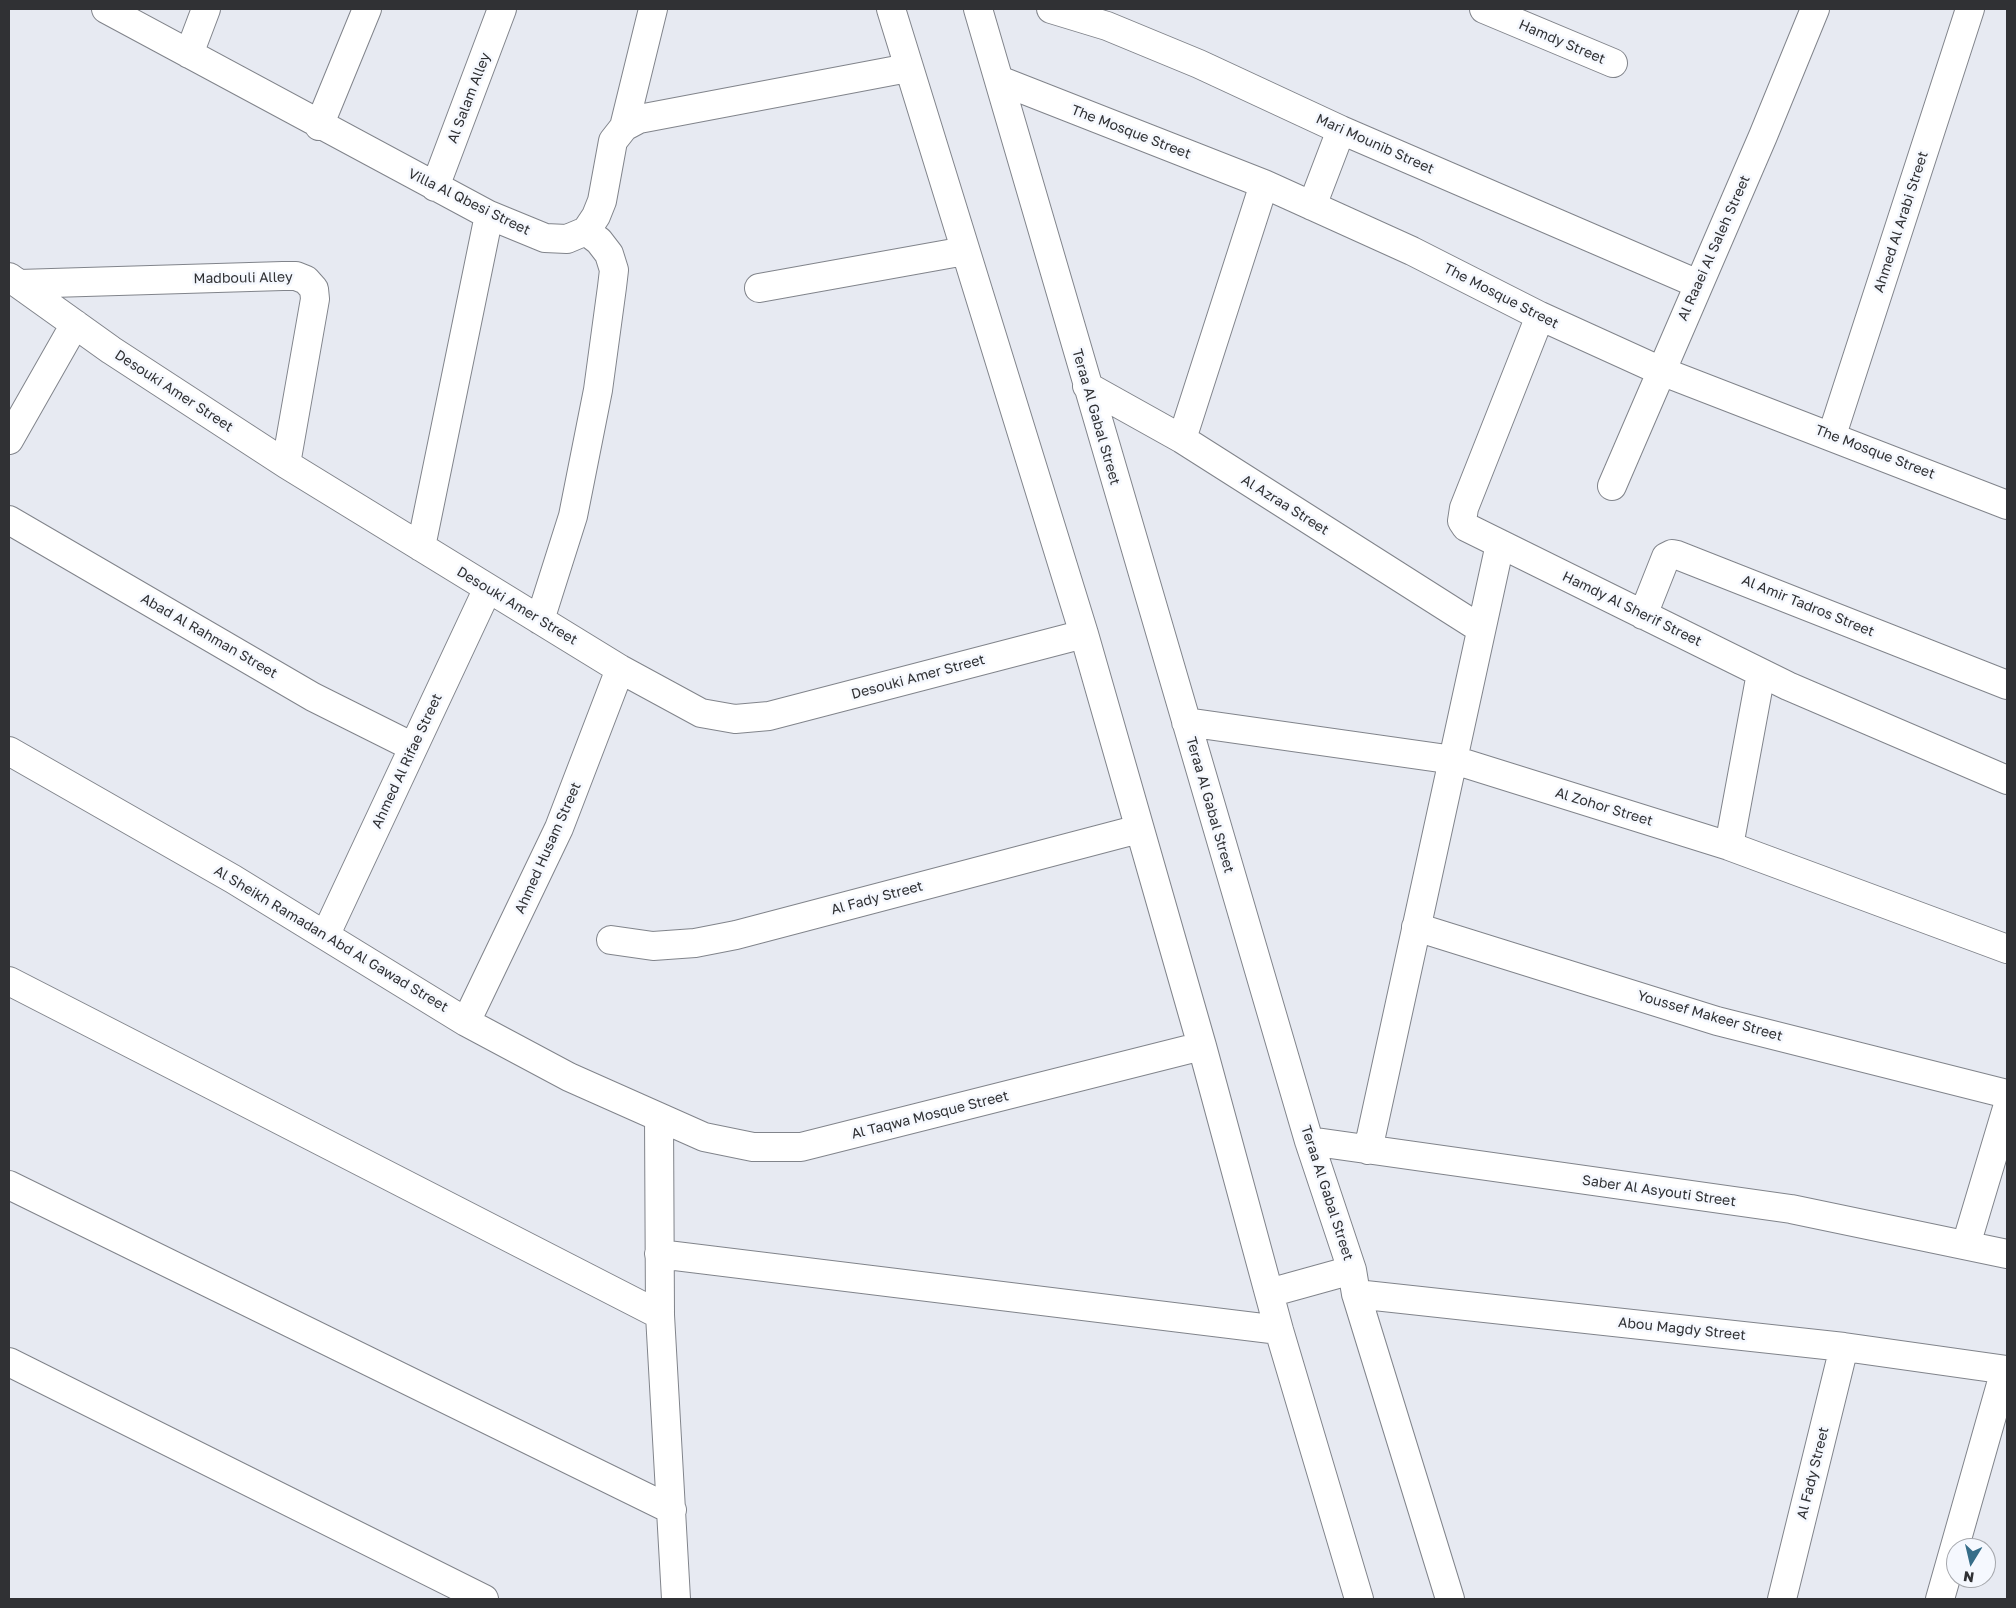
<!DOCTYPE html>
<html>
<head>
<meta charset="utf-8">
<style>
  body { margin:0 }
  #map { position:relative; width:2016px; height:1608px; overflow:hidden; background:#e7eaf2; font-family:"Golos Text",sans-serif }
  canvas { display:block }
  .frame { position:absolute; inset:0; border:10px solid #303134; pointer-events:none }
  .north { position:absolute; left:1946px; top:1538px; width:50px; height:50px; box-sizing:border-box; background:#f5f8fe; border:1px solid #a6a8ad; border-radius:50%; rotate:189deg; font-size:14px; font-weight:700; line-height:20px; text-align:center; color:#303134 }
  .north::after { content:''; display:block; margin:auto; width:18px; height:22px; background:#366d88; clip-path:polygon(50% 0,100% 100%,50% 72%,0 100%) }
</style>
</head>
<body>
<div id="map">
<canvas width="2016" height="1608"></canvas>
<div class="frame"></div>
<div class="north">N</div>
</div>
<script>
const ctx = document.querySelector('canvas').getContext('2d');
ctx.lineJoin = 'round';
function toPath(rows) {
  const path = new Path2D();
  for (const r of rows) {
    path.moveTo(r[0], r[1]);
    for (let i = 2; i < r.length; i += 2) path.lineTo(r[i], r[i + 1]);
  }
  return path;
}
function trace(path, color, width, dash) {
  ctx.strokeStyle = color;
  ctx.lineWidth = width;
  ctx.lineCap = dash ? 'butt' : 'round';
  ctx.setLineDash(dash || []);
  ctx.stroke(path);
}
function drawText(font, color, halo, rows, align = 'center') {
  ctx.font = font + ' "Golos Text",sans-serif';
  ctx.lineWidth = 5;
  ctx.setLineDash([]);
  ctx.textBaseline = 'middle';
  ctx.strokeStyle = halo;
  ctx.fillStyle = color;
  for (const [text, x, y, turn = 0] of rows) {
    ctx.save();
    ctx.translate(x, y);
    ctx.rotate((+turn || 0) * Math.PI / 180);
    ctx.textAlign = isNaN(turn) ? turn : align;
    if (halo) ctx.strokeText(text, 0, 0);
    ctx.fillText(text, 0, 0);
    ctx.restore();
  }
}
const minor = toPath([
  [106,9,489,215,545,238,567,239,586,231,596,216,602,201,613,141,624,127,639,119,908,68],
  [891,9,1084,634,1202,1046,1279,1330,1359,1599],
  [978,9,1309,1141,1352,1270,1356,1294,1450,1599],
  [1051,9,1107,26,1199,64,1341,130,1698,284],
  [1484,9,1613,63],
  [189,54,206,9],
  [999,80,1264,184,1412,251,1540,316,1661,371,2007,505],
  [319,126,367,9],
  [624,127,653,9],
  [435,187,502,9],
  [1312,206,1341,130],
  [9,277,111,350,286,464,620,669,701,713,735,719,769,716,1084,634],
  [19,284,283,276,296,276,306,280,314,289,315,299,286,464],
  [759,288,965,251],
  [1540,316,1464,508,1462,521,1466,527,1788,686,2007,780],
  [1087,386,1182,439,1481,629],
  [1832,435,1970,9],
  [1182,439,1264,184],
  [9,440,75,324],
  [1612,486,1763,136,1815,9],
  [9,520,313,697,413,747],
  [421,547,489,215],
  [1643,615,1666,557,1672,554,1677,555,2007,685],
  [540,620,573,516,598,390,612,287,614,270,609,254,599,241,586,231],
  [1186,722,1454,760,1729,846,2007,949],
  [9,751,233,879,466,1022,569,1077,704,1137,753,1147,801,1147,1202,1046],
  [1729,846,1761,673],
  [1416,927,1717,1021,2007,1094],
  [326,934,488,588],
  [611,940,653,946,695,943,736,935,1139,829],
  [9,981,660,1315],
  [466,1022,559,828,620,669],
  [659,1118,660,1315,676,1599],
  [1309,1141,1791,1209,2007,1254],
  [1368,1150,1500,544],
  [9,1185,672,1510],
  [1966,1245,2007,1108],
  [659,1254,1279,1330],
  [1269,1293,1352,1270],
  [1356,1294,1844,1347,2007,1370],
  [9,1362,484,1599],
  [1782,1599,1844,1347],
  [1940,1599,2005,1370]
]);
trace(minor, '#81848b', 30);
trace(minor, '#fff', 28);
drawText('14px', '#303134', '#f5f8fe', [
  ["Hamdy Street",1562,42,23],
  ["Al Salam Alley",469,98,-69],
  ["The Mosque Street",1131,132,21],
  ["Mari Mounib Street",1375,144,24],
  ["Villa Al Qbesi Street",469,202,26],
  ["Ahmed Al Arabi Street",1901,222,-72],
  ["Al Raaei Al Saleh Street",1714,248,-66],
  ["Madbouli Alley",243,278,-1],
  ["The Mosque Street",1501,296,27],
  ["Desouki Amer Street",174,391,33],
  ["Teraa Al Gabal Street",1096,417,74],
  ["The Mosque Street",1875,452,21],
  ["Al Azraa Street",1285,505,32],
  ["Desouki Amer Street",517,606,31],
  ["Al Amir Tadros Street",1808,606,22],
  ["Hamdy Al Sherif Street",1632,609,26],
  ["Abad Al Rahman Street",209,636,30],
  ["Desouki Amer Street",918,677,-15],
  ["Ahmed Al Rifae Street",407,761,-65],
  ["Teraa Al Gabal Street",1210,805,74],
  ["Al Zohor Street",1604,807,17],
  ["Ahmed Husam Street",548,848,-66],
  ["Al Fady Street",877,898,-15],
  ["Al Sheikh Ramadan Abd Al Gawad Street",331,939,31],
  ["Youssef Makeer Street",1710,1016,16],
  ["Al Taqwa Mosque Street",930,1115,-14],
  ["Saber Al Asyouti Street",1659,1191,8],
  ["Teraa Al Gabal Street",1327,1193,72],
  ["Abou Magdy Street",1682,1329,6],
  ["Al Fady Street",1813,1473,-76]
]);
</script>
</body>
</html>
